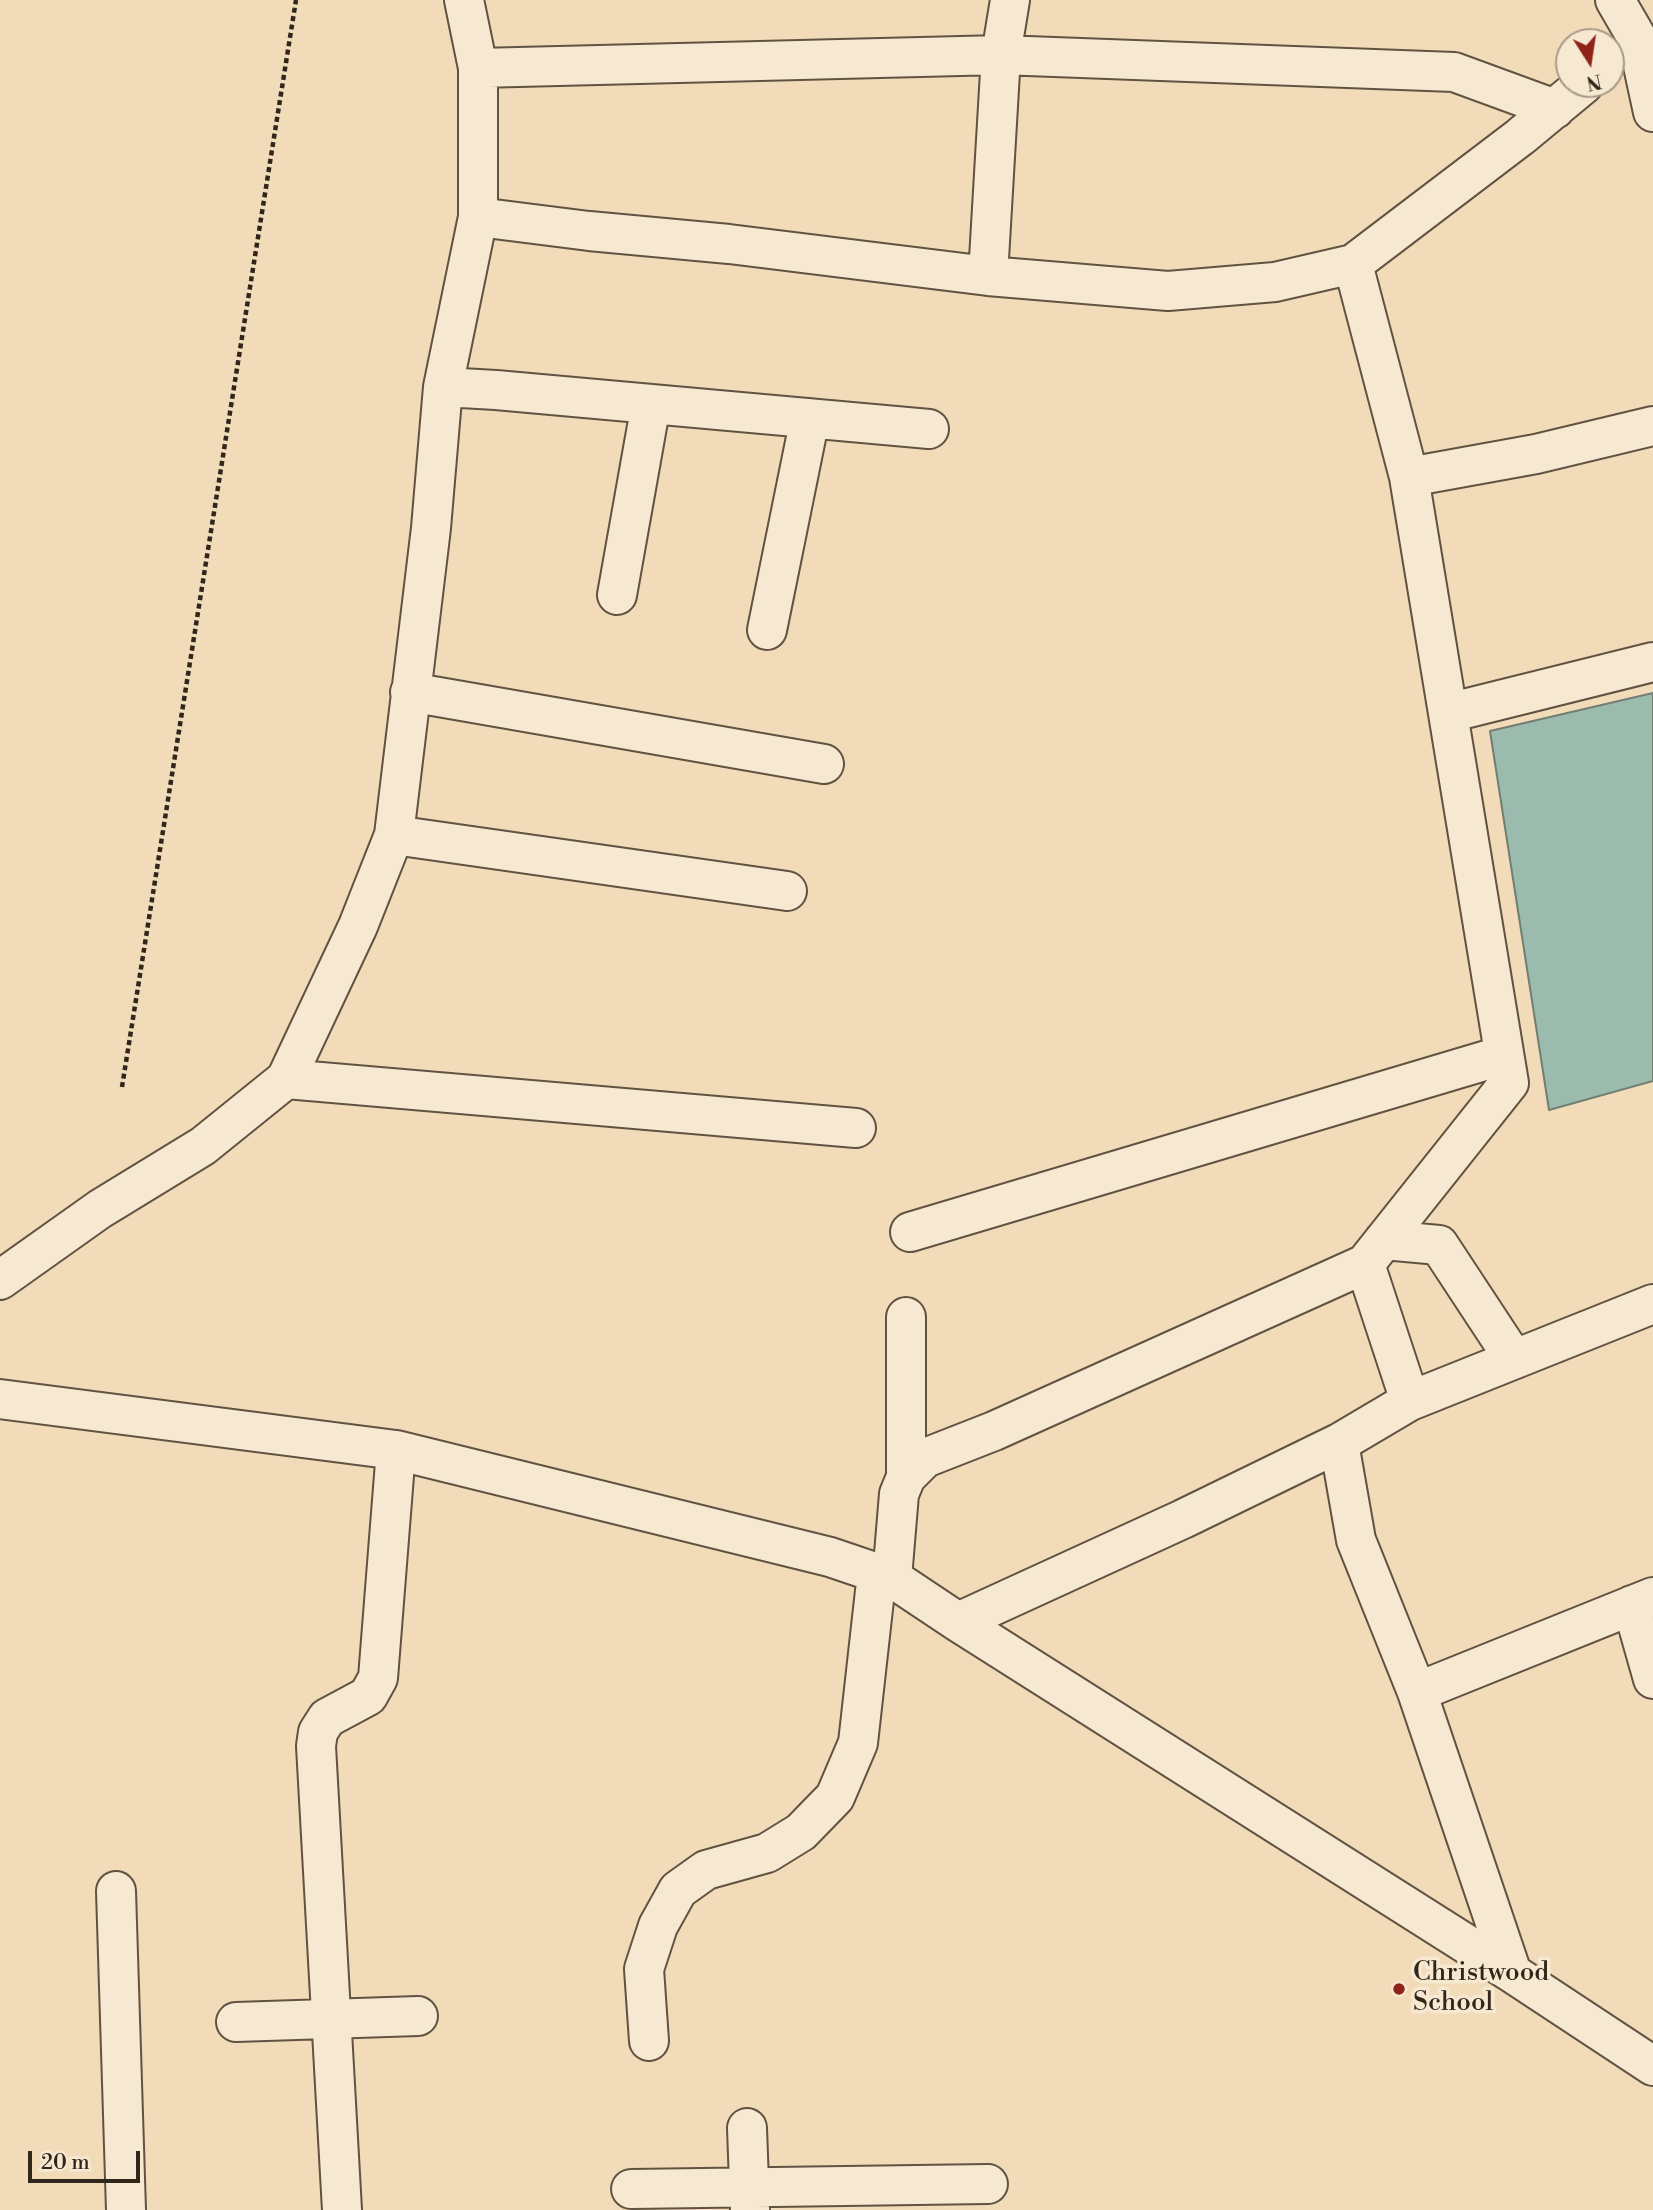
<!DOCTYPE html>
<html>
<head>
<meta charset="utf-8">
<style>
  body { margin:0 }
  #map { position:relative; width:1653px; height:2210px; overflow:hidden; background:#f2dbb9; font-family:"Libre Bodoni",serif }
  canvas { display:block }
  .north { position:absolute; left:1555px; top:28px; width:70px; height:70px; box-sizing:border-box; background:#f7e8d2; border:2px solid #a89a88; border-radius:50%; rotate:168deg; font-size:19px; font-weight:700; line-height:28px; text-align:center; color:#31261a }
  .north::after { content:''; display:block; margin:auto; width:24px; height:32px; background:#8f2418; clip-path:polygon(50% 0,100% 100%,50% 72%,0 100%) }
  .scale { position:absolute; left:28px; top:2151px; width:112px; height:32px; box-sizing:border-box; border:4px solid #31261a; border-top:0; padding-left:9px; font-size:21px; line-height:24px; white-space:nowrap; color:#31261a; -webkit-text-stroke:5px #f7e8d2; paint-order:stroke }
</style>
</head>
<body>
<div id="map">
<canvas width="1653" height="2210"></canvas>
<div class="north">N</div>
<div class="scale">20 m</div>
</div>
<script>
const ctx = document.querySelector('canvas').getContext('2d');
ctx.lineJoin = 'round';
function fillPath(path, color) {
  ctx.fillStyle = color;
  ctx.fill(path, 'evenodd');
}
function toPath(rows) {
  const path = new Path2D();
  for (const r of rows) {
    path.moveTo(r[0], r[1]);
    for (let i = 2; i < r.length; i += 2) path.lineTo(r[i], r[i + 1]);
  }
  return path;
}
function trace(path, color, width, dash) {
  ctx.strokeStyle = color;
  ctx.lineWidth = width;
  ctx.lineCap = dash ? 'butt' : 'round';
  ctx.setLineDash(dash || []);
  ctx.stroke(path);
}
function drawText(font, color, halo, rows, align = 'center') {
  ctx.font = font + ' "Libre Bodoni",serif';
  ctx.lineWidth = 7;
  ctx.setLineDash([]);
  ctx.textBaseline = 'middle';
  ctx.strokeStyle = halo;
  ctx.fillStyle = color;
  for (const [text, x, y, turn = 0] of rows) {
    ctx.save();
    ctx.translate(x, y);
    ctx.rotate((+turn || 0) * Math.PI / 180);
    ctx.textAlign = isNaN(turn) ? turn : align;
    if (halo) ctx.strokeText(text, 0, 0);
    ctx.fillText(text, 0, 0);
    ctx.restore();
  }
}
const water = toPath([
  [1653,693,1653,1081,1549,1110,1490,731,1653,693]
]);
fillPath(water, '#9bbbaf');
trace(water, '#717f73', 2);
const minor = toPath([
  [1615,0,1637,38,1653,112],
  [478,68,1001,55,1454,72,1555,109],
  [478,217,589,231,729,244,988,276,1168,291,1275,282,1353,264,1520,137,1584,84],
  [1353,264,1409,477,1509,1083,1365,1264,1410,1401],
  [988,276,1001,55,1010,0],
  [443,387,496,390,929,429],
  [1409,477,1536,454,1653,426],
  [617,595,651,404],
  [767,630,810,418],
  [410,692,824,764],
  [1448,713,1653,662],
  [394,835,787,891],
  [286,1079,856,1128],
  [910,1232,1504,1055],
  [1384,1240,1439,1245,1514,1359],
  [0,1280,100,1209,203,1146,286,1079,358,926,394,835,431,528,443,387,478,217,478,68,464,0],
  [0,1399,396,1450,830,1557,892,1578,958,1622,1512,1973,1653,2066],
  [1339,1443,1356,1540,1417,1692],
  [906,1477,906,1317],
  [892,1578,899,1494,906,1477,925,1458,994,1431,1365,1264],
  [1632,1605,1653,1679],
  [958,1622,1183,1519,1339,1443,1410,1401,1653,1304],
  [116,1891,126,2210],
  [1512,1973,1417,1692,1653,1597],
  [236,2022,418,2016],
  [649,2041,644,1969,658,1926,678,1890,706,1870,767,1853,801,1832,835,1797,858,1743,877,1573],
  [747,2128,750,2210],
  [631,2189,988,2184],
  [342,2210,316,1746,318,1732,327,1718,368,1696,378,1678,396,1450]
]);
trace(minor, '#615342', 42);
trace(toPath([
  [122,1087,296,0]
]), '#31261a', 4.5, [5, 3.5]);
trace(minor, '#f7e8d2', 38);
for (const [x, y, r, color] of [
  [1399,1989,7,"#8f2418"]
]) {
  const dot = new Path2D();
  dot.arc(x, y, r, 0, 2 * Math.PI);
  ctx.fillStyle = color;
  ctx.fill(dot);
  trace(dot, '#f7e8d2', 2.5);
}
drawText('26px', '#31261a', '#f7e8d2', [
  ["Christwood",1413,1974],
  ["School",1413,2004]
], 'left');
</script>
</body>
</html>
